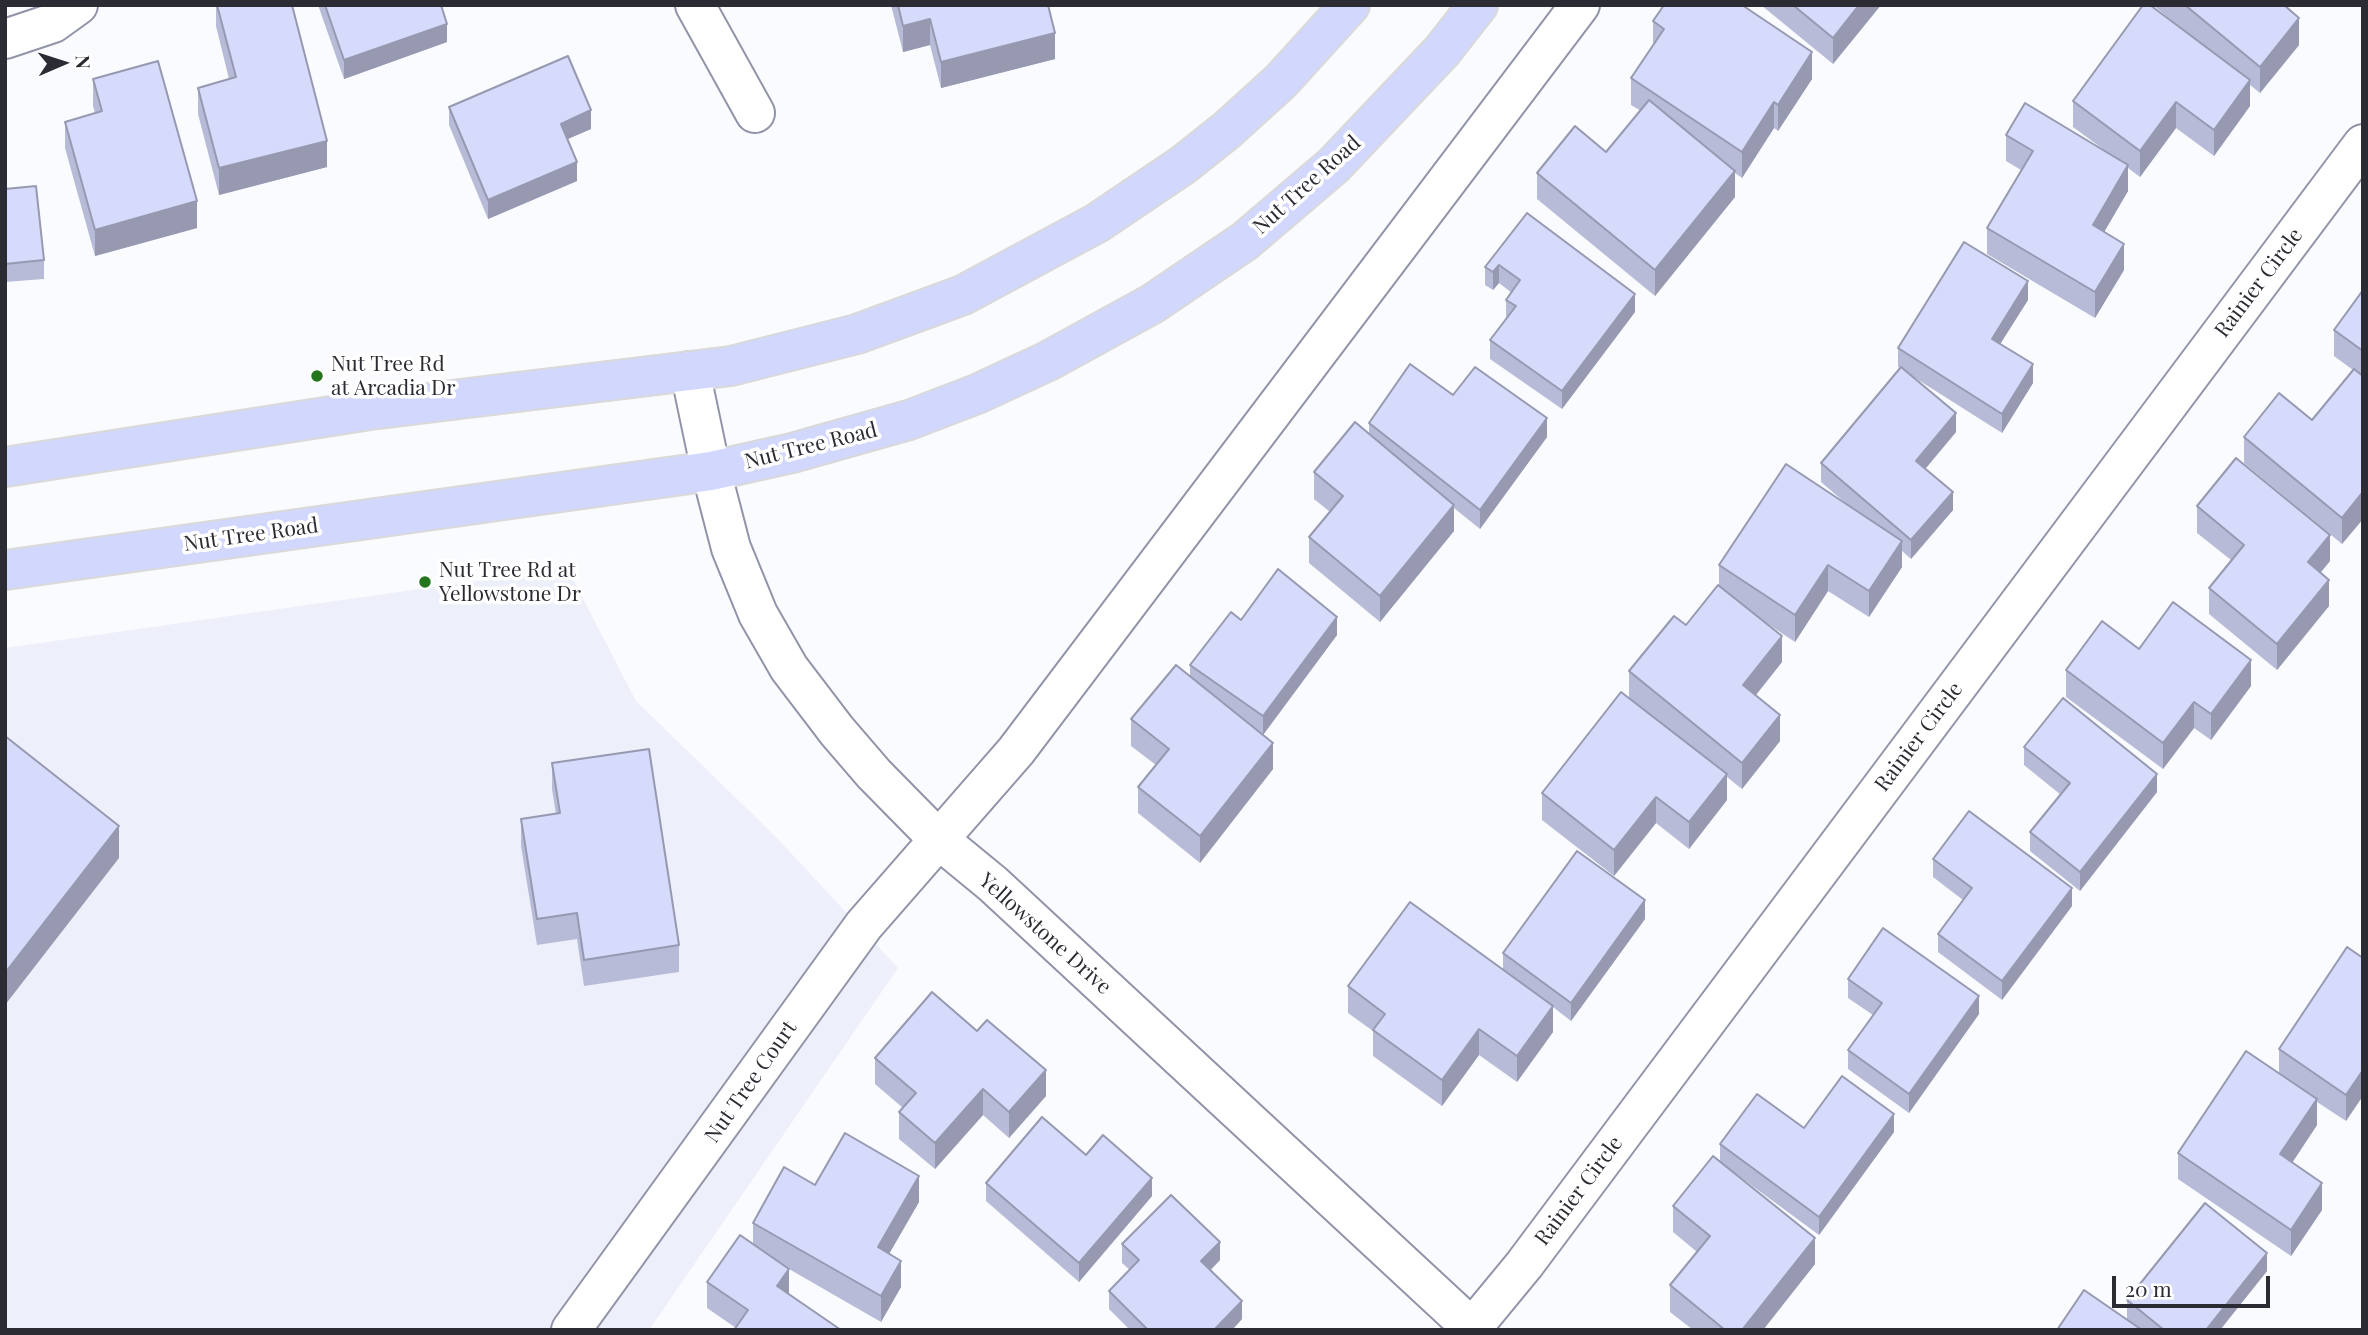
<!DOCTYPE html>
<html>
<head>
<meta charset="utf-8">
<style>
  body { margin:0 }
  #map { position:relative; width:2368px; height:1335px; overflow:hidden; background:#fafbff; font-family:"Playfair Display",serif }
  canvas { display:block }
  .frame { position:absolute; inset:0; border:7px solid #2a2b33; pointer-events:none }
  .north { position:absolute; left:28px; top:28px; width:70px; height:70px; -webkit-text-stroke:5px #fff; paint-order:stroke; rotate:87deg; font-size:19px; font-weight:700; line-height:28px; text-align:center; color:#2a2b33 }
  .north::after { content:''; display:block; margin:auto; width:24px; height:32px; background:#2a2b33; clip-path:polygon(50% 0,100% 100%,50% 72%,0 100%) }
  .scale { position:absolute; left:2112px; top:1276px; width:158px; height:32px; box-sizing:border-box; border:4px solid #2a2b33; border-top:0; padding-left:9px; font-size:21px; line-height:24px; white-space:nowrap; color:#2a2b33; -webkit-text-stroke:5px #fff; paint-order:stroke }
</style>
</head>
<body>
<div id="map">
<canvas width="2368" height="1335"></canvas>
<div class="frame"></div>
<div class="north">N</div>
<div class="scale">20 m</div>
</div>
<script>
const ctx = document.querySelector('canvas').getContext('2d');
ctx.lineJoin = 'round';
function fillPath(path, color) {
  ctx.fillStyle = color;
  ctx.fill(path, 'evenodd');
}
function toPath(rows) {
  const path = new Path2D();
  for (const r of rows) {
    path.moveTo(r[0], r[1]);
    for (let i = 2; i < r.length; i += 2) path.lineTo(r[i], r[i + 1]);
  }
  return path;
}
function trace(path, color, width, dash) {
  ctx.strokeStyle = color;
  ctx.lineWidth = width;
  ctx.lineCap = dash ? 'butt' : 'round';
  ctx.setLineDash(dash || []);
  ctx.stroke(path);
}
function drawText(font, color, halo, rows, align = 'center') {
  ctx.font = font + ' "Playfair Display",serif';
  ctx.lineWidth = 7;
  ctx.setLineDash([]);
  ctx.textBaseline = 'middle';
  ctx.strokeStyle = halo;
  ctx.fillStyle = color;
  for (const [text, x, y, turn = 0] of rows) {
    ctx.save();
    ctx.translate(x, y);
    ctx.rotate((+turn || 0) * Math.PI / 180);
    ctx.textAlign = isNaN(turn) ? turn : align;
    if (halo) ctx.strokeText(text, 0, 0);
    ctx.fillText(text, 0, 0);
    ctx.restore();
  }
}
fillPath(toPath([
  [567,568,636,701,775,836,898,968,649,1330,5,1330,5,648]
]), '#edeffb');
const minor = toPath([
  [695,5,755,113],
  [5,39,53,23,78,5],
  [690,371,711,471,731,548,758,614,789,668,837,731,874,774,937,838,993,884,1474,1330],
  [1472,1328,1524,1265,2363,144],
  [571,1330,864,925,1016,751,1580,5]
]);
const major = toPath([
  [5,467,370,410,731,366,857,334,963,295,1097,223,1183,165,1227,130,1281,81,1350,5],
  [5,570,711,471,792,453,909,420,977,394,1048,361,1152,304,1245,241,1334,165,1442,51,1478,5]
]);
trace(minor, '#9194a8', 42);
trace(major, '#d9d9da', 42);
trace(minor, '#fff', 38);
trace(major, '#d2d7fe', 38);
fillPath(toPath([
  [216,5,292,5,327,167,219,195,198,114,198,88,229,79,216,26],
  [318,5,441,5,447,42,344,79],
  [891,5,1048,5,1055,59,941,88,930,45,903,52],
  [1761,5,1881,5,1833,64],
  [2153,5,2284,5,2299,45,2260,93,2250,85,2250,106,2214,156,2176,128,2140,177,2128,168,2128,191,2104,232,2124,270,2095,318,1987,254,1987,228,2021,170,2006,161,2006,135,2111,155,2073,127,2073,101,2188,34],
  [1653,21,1812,79,1778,131,1774,128,1742,178,1735,173,1735,197,1655,296,1537,199,1537,173,1606,152,1641,111,1631,105,1631,78,1653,46],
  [93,79,197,228,95,256,65,148,65,122,95,113,93,106],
  [449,107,591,129,567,139,577,181,488,219,449,125],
  [5,189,44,260,44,279,5,282],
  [1527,213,1635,312,1562,409,1490,359,1490,340,1506,318,1506,300,1512,293,1499,283,1493,290,1485,285,1485,267],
  [2363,290,2363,519,2342,544,2244,463,2244,437,2312,420,2353,370,2334,356,2334,330],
  [2028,300,2000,344,2033,383,2002,433,1912,376,1956,432,1925,469,1953,510,1911,559,1902,551,1902,567,1869,617,1828,591,1795,642,1759,618,1782,662,1756,695,1780,741,1742,789,1727,777,1727,800,1689,849,1656,823,1614,876,1542,820,1542,793,1629,697,1629,671,1686,625,1719,586,1719,565,1849,506,1821,482,1821,463,1900,368,1898,367,1898,348],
  [1369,423,1547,437,1480,529,1454,508,1454,531,1380,622,1309,563,1309,537,1330,512,1314,499,1314,472,1369,434],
  [2197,506,2330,561,2320,573,2329,606,2277,670,2209,614,2209,588,2231,560,2197,533],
  [1241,620,1337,635,1263,735,1273,769,1200,863,1138,813,1138,787,1156,765,1131,746,1131,719,1190,675,1190,665],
  [2139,649,2251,686,2211,740,2194,728,2163,769,2066,697,2066,670],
  [2024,747,2157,792,2080,891,2030,851,2030,832,2061,795,2024,765],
  [552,763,679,945,679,972,584,986,577,939,537,945,521,846,521,819,556,814,552,789],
  [1933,859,2072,906,2002,1000,1938,952,1938,934,1963,900,1933,877],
  [1645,919,1571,1021,1553,1007,1553,1032,1517,1082,1479,1055,1442,1106,1373,1056,1373,1031,1348,1013,1348,986,1503,969,1503,953],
  [2347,947,2346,1121,2317,1102,2317,1125,2292,1163,2322,1210,2291,1256,2178,1179,2178,1153,2279,1073,2279,1049],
  [1848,979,1979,1014,1909,1113,1848,1069,1848,1050,1873,1015,1848,998],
  [875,1058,1046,1096,1009,1138,983,1115,935,1169,899,1139,899,1112,903,1108,875,1084],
  [1804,1128,1894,1132,1819,1235,1724,1165,1815,1264,1763,1330,1693,1330,1670,1312,1670,1285,1697,1252,1673,1232,1673,1206,1720,1163,1720,1144],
  [1086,1155,1152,1196,1079,1282,986,1201,986,1183],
  [815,1185,919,1202,889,1254,901,1287,881,1322,789,1269,736,1328,707,1308,707,1282,753,1244,753,1223],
  [1122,1244,1220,1260,1211,1270,1242,1319,1232,1330,1130,1330,1109,1309,1109,1291,1130,1270,1122,1263],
  [2267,1271,2220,1330,2057,1330,2134,1325,2127,1319,2127,1300]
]), '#b8bbd8');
fillPath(toPath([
  [1859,5,1881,5,1833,64,1833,38],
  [2299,18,2299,45,2260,93,2260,67],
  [930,19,930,45,903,52,903,26],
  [447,24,447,42,344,79,344,60],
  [1055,33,1055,59,941,88,941,62],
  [1812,52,1812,79,1778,131,1778,105],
  [2250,80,2250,106,2214,156,2214,130],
  [1774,102,1774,128,1742,178,1742,152],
  [2176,102,2176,128,2140,177,2140,151],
  [591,110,591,129,561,142,561,124],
  [327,141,327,167,219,195,219,168],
  [577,162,577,181,488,219,488,200],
  [2128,165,2128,191,2093,251,2093,225],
  [1735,171,1735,197,1655,296,1655,270],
  [197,201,197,228,95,256,95,230],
  [2124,244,2124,270,2095,318,2095,292],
  [1499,265,1499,283,1493,290,1493,272],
  [2028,281,2028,300,1992,357,1992,339],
  [1635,294,1635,312,1562,409,1562,391],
  [2033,364,2033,383,2002,433,2002,414],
  [1956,413,1956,432,1916,480,1916,461],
  [1547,418,1547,437,1480,529,1480,510],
  [1953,492,1953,510,1911,559,1911,540],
  [2363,492,2363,519,2342,544,2342,518],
  [1454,505,1454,531,1380,622,1380,596],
  [2330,535,2330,561,2308,588,2308,562],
  [1902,541,1902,567,1869,617,1869,591],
  [1828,565,1828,591,1795,642,1795,615],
  [2329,580,2329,606,2277,670,2277,644],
  [1337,617,1337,635,1263,735,1263,716],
  [1782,636,1782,662,1743,711,1743,685],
  [2251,660,2251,686,2211,740,2211,714],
  [2194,702,2194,728,2163,769,2163,743],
  [1780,715,1780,741,1742,789,1742,763],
  [1273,743,1273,769,1200,863,1200,836],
  [1727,774,1727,800,1689,849,1689,822],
  [2157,774,2157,792,2080,891,2080,872],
  [1656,797,1656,823,1614,876,1614,850],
  [119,826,119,858,5,1005,5,973],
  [2072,888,2072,906,2002,1000,2002,981],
  [1645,900,1645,919,1571,1021,1571,1003],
  [1979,996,1979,1014,1909,1113,1909,1094],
  [1553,1006,1553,1032,1517,1082,1517,1056],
  [1479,1029,1479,1055,1442,1106,1442,1080],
  [1046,1070,1046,1096,1009,1138,1009,1112],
  [2363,1070,2363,1096,2346,1121,2346,1095],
  [983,1089,983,1115,935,1169,935,1143],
  [2317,1099,2317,1125,2280,1181,2280,1154],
  [1894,1114,1894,1132,1819,1235,1819,1217],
  [919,1176,919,1202,878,1273,878,1247],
  [1152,1178,1152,1196,1079,1282,1079,1263],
  [2322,1183,2322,1210,2291,1256,2291,1230],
  [1815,1238,1815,1264,1763,1330,1742,1330],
  [1220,1242,1220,1260,1201,1279,1201,1261],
  [2267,1253,2267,1271,2220,1330,2206,1330],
  [901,1261,901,1287,881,1322,881,1296],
  [789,1269,789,1295,777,1286],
  [1242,1301,1242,1319,1232,1330,1214,1330]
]), '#9699b0');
const building = toPath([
  [217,5,292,5,327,141,219,168,198,88,236,77,217,5],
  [325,5,441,5,447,24,344,60,325,5],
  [898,5,1048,5,1055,33,941,62,930,19,903,26,898,5],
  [1664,5,1742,5,1812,52,1778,105,1774,102,1742,152,1631,78,1664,29,1653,21,1664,5],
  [1793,5,1859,5,1833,38,1793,5],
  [2143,5,2150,5,2250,80,2214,130,2176,102,2140,151,2073,101,2143,5],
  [2185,5,2284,5,2299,18,2260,67,2185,5],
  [568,56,591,110,561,124,577,162,488,200,449,107,568,56],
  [158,61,197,201,95,230,65,122,102,111,93,79,158,61],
  [1649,100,1735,171,1655,270,1537,173,1575,126,1606,152,1649,100],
  [2025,103,2128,165,2093,225,2124,244,2095,292,1987,228,2033,151,2006,135,2025,103],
  [36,186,44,260,5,264,5,189,36,186],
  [1527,213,1635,294,1562,391,1490,340,1516,306,1506,300,1520,280,1499,265,1493,272,1485,267,1527,213],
  [1964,242,2028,281,1992,339,2033,364,2002,414,1898,348,1964,242],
  [2363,290,2363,351,2334,330,2363,290],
  [1410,364,1453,395,1475,367,1547,418,1480,510,1369,423,1410,364],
  [1901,367,1956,413,1916,461,1953,492,1911,540,1821,463,1901,367],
  [2354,369,2363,376,2363,492,2342,518,2244,437,2279,393,2312,420,2354,369],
  [1355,422,1454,505,1380,596,1309,537,1343,496,1314,472,1355,422],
  [2236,458,2330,535,2308,562,2329,580,2277,644,2209,588,2244,545,2197,506,2236,458],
  [1786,464,1902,541,1869,591,1828,565,1795,615,1719,565,1786,464],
  [1278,569,1337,617,1263,716,1190,665,1231,612,1241,620,1278,569],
  [1718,585,1782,636,1743,685,1780,715,1742,763,1629,671,1674,616,1686,625,1718,585],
  [2173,602,2251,660,2211,714,2194,702,2163,743,2066,670,2102,621,2139,649,2173,602],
  [1176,665,1273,743,1200,836,1138,787,1169,749,1131,719,1176,665],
  [1621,692,1727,774,1689,822,1656,797,1614,850,1542,793,1621,692],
  [2063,698,2157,774,2080,872,2030,832,2070,783,2024,747,2063,698],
  [5,736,119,826,5,973,5,736],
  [649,749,679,945,584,960,577,913,537,919,521,819,560,813,552,763,649,749],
  [1969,811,2072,888,2002,981,1938,934,1972,888,1933,859,1969,811],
  [1577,851,1645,900,1571,1003,1503,953,1577,851],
  [1410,902,1553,1006,1517,1056,1479,1029,1442,1080,1373,1030,1385,1014,1348,986,1410,902],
  [1883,928,1979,996,1909,1094,1848,1050,1882,1003,1848,979,1883,928],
  [2347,947,2363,958,2363,1070,2346,1095,2279,1049,2347,947],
  [932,992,977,1031,987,1020,1046,1070,1009,1112,983,1089,935,1143,899,1112,916,1093,875,1058,932,992],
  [2246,1051,2317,1099,2280,1154,2322,1183,2291,1230,2178,1153,2246,1051],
  [1842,1076,1894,1114,1819,1217,1720,1144,1757,1094,1804,1128,1842,1076],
  [1042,1117,1086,1155,1103,1135,1152,1178,1079,1263,986,1183,1042,1117],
  [845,1133,919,1176,878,1247,901,1261,881,1296,753,1223,784,1167,815,1185,845,1133],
  [1713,1156,1815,1238,1742,1330,1725,1330,1670,1285,1710,1236,1673,1206,1713,1156],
  [1171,1195,1220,1242,1201,1261,1242,1301,1214,1330,1148,1330,1109,1291,1139,1260,1122,1244,1171,1195],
  [2205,1203,2267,1253,2206,1330,2164,1330,2127,1300,2205,1203],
  [740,1235,789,1269,777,1286,841,1330,734,1330,748,1310,707,1282,740,1235],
  [2084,1290,2142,1330,2057,1330,2084,1290]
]);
fillPath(building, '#d6dafb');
trace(building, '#9699b0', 2);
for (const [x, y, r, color] of [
  [317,376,7,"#24751e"],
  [425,582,7,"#24751e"]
]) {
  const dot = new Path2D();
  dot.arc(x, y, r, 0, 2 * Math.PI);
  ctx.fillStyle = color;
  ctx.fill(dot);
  trace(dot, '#fff', 2.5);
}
drawText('21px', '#2a2b33', '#fff', [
  ["Nut Tree Road",1307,185,-42],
  ["Rainier Circle",2259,283,-53],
  ["Nut Tree Road",811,446,-14],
  ["Nut Tree Road",251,535,-8],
  ["Rainier Circle",1919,737,-53],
  ["Yellowstone Drive",1045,934,42],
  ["Nut Tree Court",751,1082,-55],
  ["Rainier Circle",1579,1191,-53]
]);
drawText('21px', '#2a2b33', '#fff', [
  ["Nut Tree Rd",331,364],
  ["at Arcadia Dr",331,388],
  ["Nut Tree Rd at",439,570],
  ["Yellowstone Dr",439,594]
], 'left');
</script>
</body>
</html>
